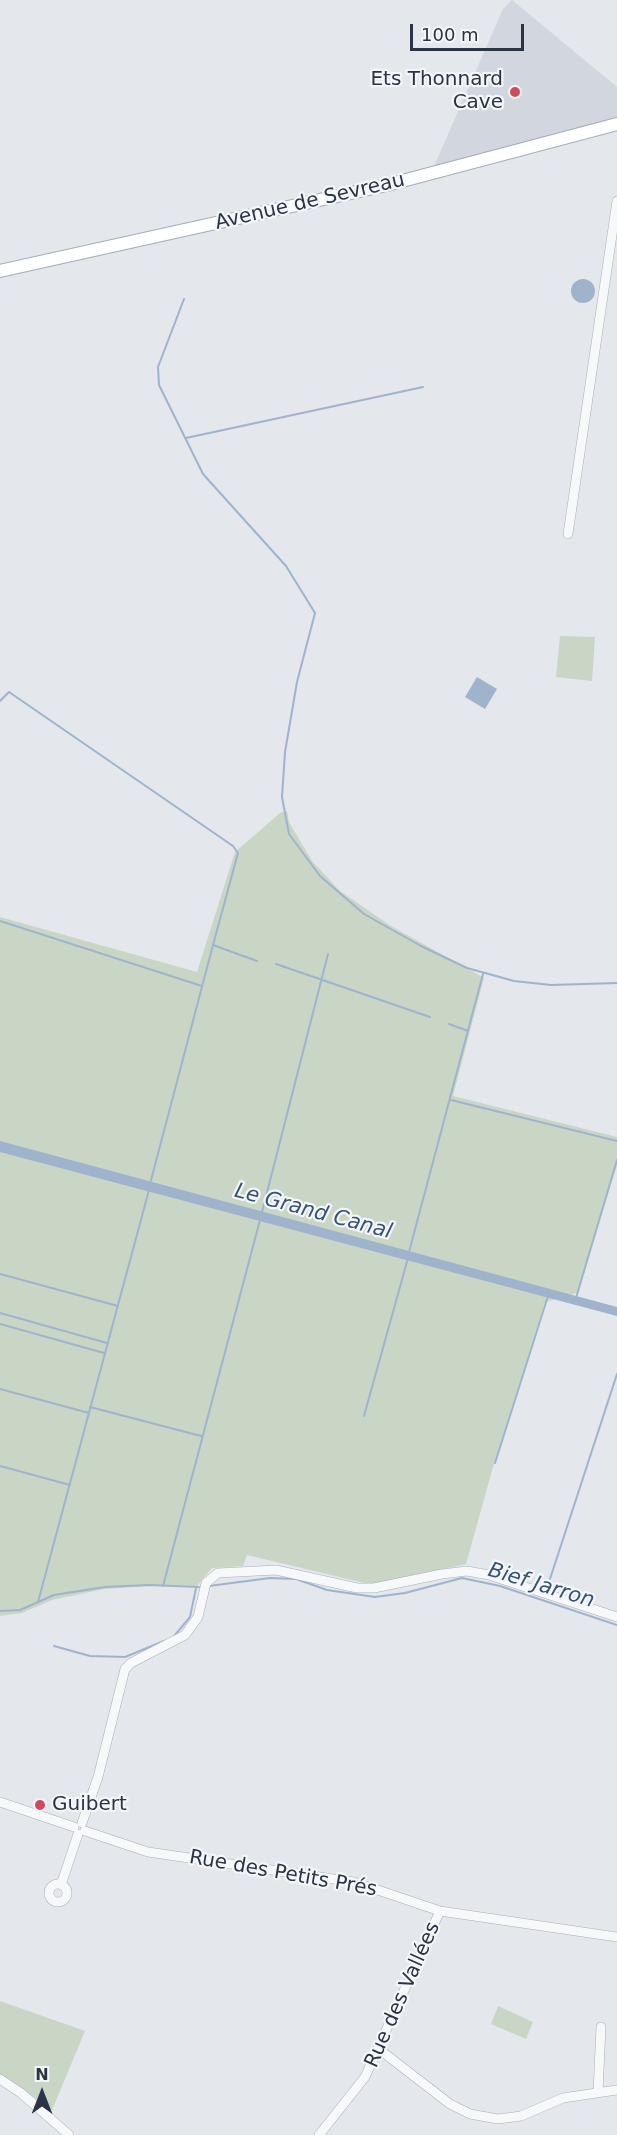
<!DOCTYPE html>
<html>
<head>
<meta charset="utf-8">
<style>
  body { margin:0 }
  #map { position:relative; width:617px; height:2135px; overflow:hidden; background:#e4e7ec; font-family:"DejaVu Sans",sans-serif }
  canvas { display:block }
  .north { position:absolute; left:12px; top:2063px; width:60px; height:60px; -webkit-text-stroke:4px #f4f6f9; paint-order:stroke; rotate:0deg; font-size:16px; font-weight:700; line-height:24px; text-align:center; color:#2b3445 }
  .north::after { content:''; display:block; margin:auto; width:21px; height:27px; background:#2b3445; clip-path:polygon(50% 0,100% 100%,50% 72%,0 100%) }
  .scale { position:absolute; left:410px; top:24px; width:114px; height:27px; box-sizing:border-box; border:3px solid #2b3445; border-top:0; padding-left:8px; font-size:18px; line-height:21px; white-space:nowrap; color:#2b3445; -webkit-text-stroke:4px #f4f6f9; paint-order:stroke }
</style>
</head>
<body>
<div id="map">
<canvas width="617" height="2135"></canvas>
<div class="north">N</div>
<div class="scale">100 m</div>
</div>
<script>
const ctx = document.querySelector('canvas').getContext('2d');
ctx.lineJoin = 'round';
function fillPath(path, color) {
  ctx.fillStyle = color;
  ctx.fill(path, 'evenodd');
}
function toPath(rows) {
  const path = new Path2D();
  for (const r of rows) {
    if (r.length === 3) {
      path.moveTo(r[0] + r[2], r[1]);
      path.arc(r[0], r[1], r[2], 0, 2 * Math.PI);
      continue;
    }
    path.moveTo(r[0], r[1]);
    for (let i = 2; i < r.length; i += 2) path.lineTo(r[i], r[i + 1]);
  }
  return path;
}
function trace(path, color, width, dash) {
  ctx.strokeStyle = color;
  ctx.lineWidth = width;
  ctx.lineCap = dash ? 'butt' : 'round';
  ctx.setLineDash(dash || []);
  ctx.stroke(path);
}
function drawText(font, color, halo, rows, align = 'center') {
  ctx.font = font + ' "DejaVu Sans",sans-serif';
  ctx.lineWidth = 4.5;
  ctx.setLineDash([]);
  ctx.textBaseline = 'middle';
  ctx.strokeStyle = halo;
  ctx.fillStyle = color;
  for (const [text, x, y, turn = 0] of rows) {
    ctx.save();
    ctx.translate(x, y);
    ctx.rotate((+turn || 0) * Math.PI / 180);
    ctx.textAlign = isNaN(turn) ? turn : align;
    if (halo) ctx.strokeText(text, 0, 0);
    ctx.fillText(text, 0, 0);
    ctx.restore();
  }
}
fillPath(toPath([
  [512,0,617,87,617,130,439,177,435,164,503,9]
]), '#d2d6de');
fillPath(toPath([
  [560,636,595,637,592,681,556,677],
  [287,811,289,822,312,861,340,891,391,926,484,978,453,1096,617,1137,617,1165,577,1293,545,1302,493,1467,466,1564,373,1585,247,1555,243,1566,212,1568,197,1586,165,1585,104,1589,52,1600,22,1613,0,1616,0,917,197,972,235,852,280,813],
  [0,2001,85,2031,52,2110,0,2074],
  [498,2006,533,2022,526,2039,491,2024]
]), '#c9d6c5');
fillPath(toPath([
  [583,291,12],
  [477,677,497,689,485,709,465,697],
  [0,1141,617,1307,617,1316,0,1152]
]), '#9fb4cc');
trace(toPath([
  [184,299,158,367,159,385,203,474,286,566,315,613,297,682,285,752,282,797,289,834,320,876,364,914,421,946,467,968,514,981,551,985,617,983],
  [186,438,423,387],
  [0,701,9,692,233,846,238,853,213,945],
  [0,921,202,986],
  [276,964,430,1017],
  [449,1024,468,1031],
  [451,1100,617,1141],
  [150,1184,213,945,257,961],
  [262,1212,328,954],
  [409,1252,483,974],
  [0,1274,118,1306],
  [576,1298,617,1160],
  [0,1313,107,1343],
  [0,1324,104,1353],
  [0,1389,89,1413],
  [90,1407,201,1436],
  [364,1416,408,1258],
  [495,1463,548,1296],
  [0,1466,70,1485],
  [549,1582,617,1374],
  [163,1586,260,1220],
  [209,1586,270,1578,296,1579,327,1590,375,1597,405,1593,462,1578,500,1586,617,1625],
  [38,1602,149,1190],
  [0,1611,20,1610,54,1595,105,1587,148,1585,199,1587],
  [175,1635,190,1617,196,1588],
  [54,1646,90,1656,125,1657,164,1641]
]), '#9fb4cc', 2);
const minor = toPath([
  [568,534,617,201],
  [0,1802,74,1827],
  [82,1823,98,1777,125,1669,131,1663,185,1635,198,1617,206,1583,218,1573,276,1570,357,1588,374,1588,442,1574,467,1571,489,1575,617,1617],
  [85,1831,148,1852,354,1882,440,1911,617,1937],
  [58,1893,9],
  [61,1885,78,1834],
  [380,2050,450,2104,470,2114,498,2119,521,2116,563,2098,617,2090],
  [0,2079,21,2093,69,2135],
  [598,2092,601,2027],
  [319,2135,365,2077,440,1911]
]);
const major = toPath([
  [0,271,387,185,617,124]
]);
trace(minor, '#a9aeb7', 10);
trace(major, '#a3abb8', 14);
trace(minor, '#f7f8fa', 9);
trace(major, '#fff', 12);
for (const [x, y, r, color] of [
  [515,92,6,"#d1495b"],
  [40,1805,6,"#d1495b"]
]) {
  const dot = new Path2D();
  dot.arc(x, y, r, 0, 2 * Math.PI);
  ctx.fillStyle = color;
  ctx.fill(dot);
  trace(dot, '#f4f6f9', 2);
}
drawText('20px', '#2b3445', '#f4f6f9', [
  ["Ets Thonnard",503,80],
  ["Cave",503,103],
  ["Guibert",52,1805,"left"]
], 'right');
drawText('20px', '#2b3445', '#f4f6f9', [
  ["Avenue de Sevreau",310,202,-13],
  ["Rue des Petits Prés",283,1874,10],
  ["Rue des Vallées",403,1995,-66]
]);
drawText('italic 21px', '#34527a', '#f4f6f9', [
  ["Le Grand Canal",313,1212,15],
  ["Bief Jarron",541,1586,17]
]);
</script>
</body>
</html>
